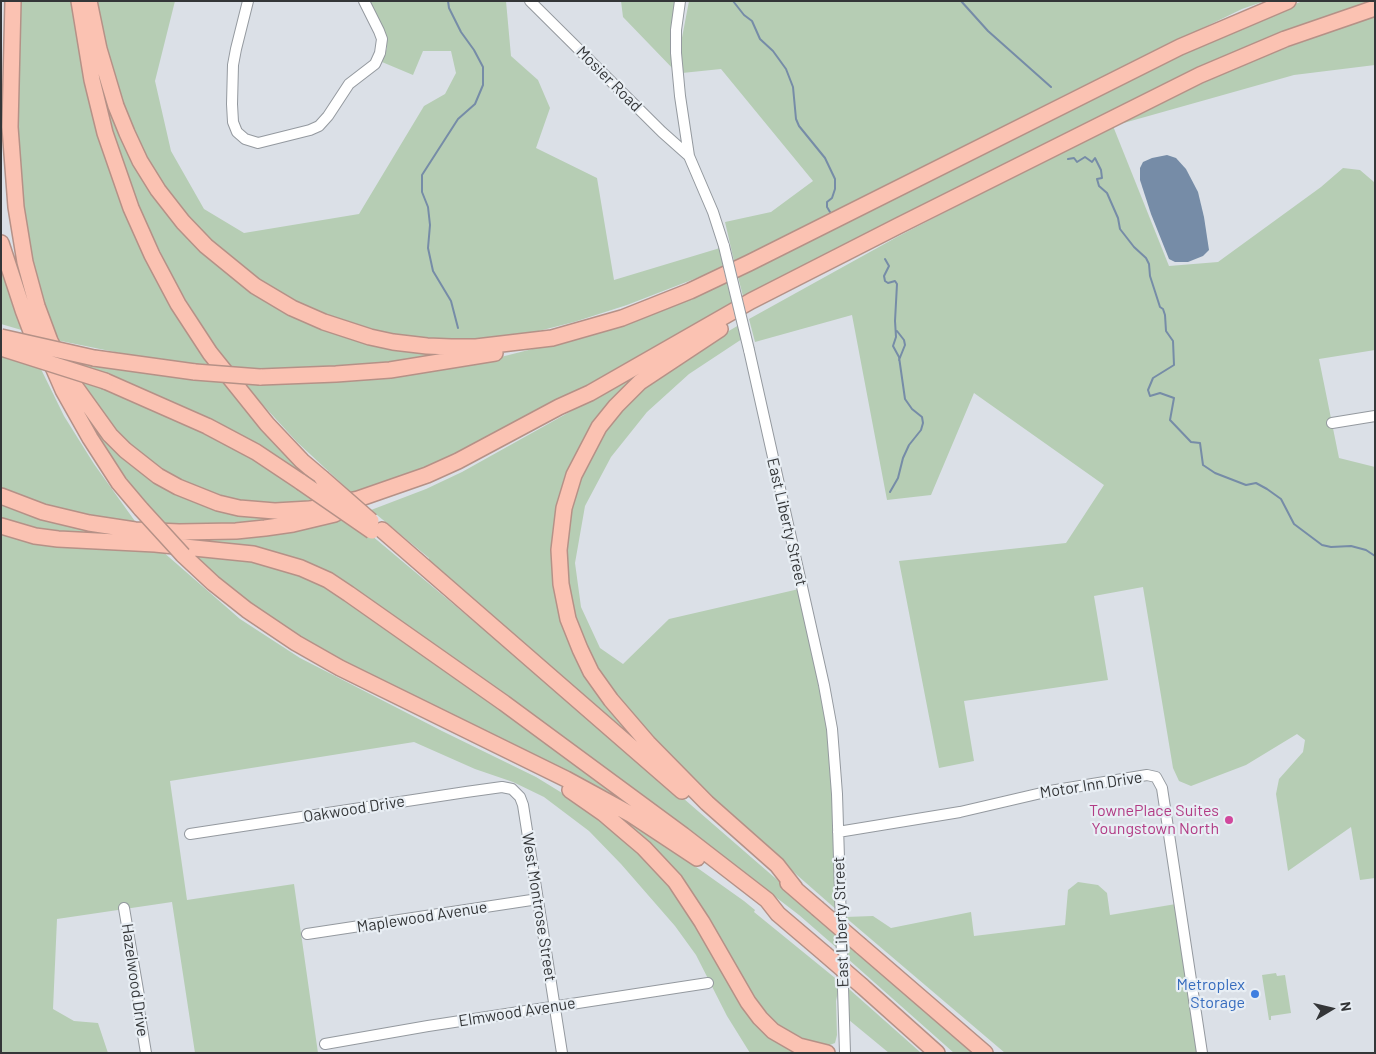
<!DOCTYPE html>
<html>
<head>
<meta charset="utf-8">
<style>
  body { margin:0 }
  #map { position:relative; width:1376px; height:1054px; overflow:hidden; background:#dbe0e7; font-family:Barlow,sans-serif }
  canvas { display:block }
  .frame { position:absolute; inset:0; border:2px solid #343638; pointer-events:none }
  .north { position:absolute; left:1306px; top:984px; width:50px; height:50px; -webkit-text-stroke:4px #e8eef4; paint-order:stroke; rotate:81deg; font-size:14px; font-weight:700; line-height:20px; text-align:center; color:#343638 }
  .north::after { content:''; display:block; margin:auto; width:18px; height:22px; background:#343638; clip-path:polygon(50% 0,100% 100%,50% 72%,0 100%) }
</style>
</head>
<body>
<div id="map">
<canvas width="1376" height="1054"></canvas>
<div class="frame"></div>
<div class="north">N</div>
</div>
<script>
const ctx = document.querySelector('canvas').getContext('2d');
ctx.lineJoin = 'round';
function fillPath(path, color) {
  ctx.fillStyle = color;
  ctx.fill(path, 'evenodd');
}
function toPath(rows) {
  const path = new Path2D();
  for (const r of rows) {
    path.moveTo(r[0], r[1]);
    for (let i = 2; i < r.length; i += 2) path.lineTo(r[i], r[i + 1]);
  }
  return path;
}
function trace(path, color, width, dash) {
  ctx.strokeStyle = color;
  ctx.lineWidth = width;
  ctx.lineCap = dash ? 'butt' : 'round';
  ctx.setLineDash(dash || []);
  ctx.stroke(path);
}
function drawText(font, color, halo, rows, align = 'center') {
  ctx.font = font + ' Barlow,sans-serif';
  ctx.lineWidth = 4.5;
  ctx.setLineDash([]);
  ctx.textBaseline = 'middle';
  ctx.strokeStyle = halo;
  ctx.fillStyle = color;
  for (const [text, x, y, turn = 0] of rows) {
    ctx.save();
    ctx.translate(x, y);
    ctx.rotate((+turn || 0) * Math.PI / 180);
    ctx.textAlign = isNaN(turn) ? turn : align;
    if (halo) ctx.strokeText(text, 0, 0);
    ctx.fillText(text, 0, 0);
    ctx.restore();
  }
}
fillPath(toPath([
  [18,1,74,1,102,143,211,366,154,360,56,340,45,310,25,229,16,145],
  [94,1,175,1,155,81,171,151,204,209,244,233,359,214,424,106,445,94,456,73,451,51,423,51,413,75,382,62,387,48,383,28,368,1,506,1,511,56,538,80,550,108,536,148,597,178,614,280,720,248,725,267,627,305,574,322,519,336,480,341,401,338,352,327,322,315,268,287,211,244,158,182,136,139,115,90],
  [621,1,680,1,677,73,623,17],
  [689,1,1265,1,1242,9,1065,95,822,219,734,261,725,222,771,212,813,181,721,69,682,73,681,43],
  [1303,1,1371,1,1290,31,744,300,737,273,1236,26],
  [1375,16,1375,65,1294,75,1113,126,1169,266,1218,262,1321,187,1343,168,1360,170,1374,182,1375,350,1319,359,1339,458,1375,467,1375,878,1360,880,1351,827,1288,871,1276,794,1279,779,1303,752,1305,740,1297,734,1246,765,1191,786,1179,781,1173,768,1143,587,1094,596,1108,680,964,701,974,761,939,768,899,561,1066,543,1104,485,974,393,931,495,887,500,852,315,755,342,749,319,897,237,1112,126,1252,60],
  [97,64,158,195,278,305,448,354,403,361,329,367,254,369,228,367,176,284,139,208,115,140],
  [1,258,25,331,1,324],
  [727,279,734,305,558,404,448,459,354,495,297,442,241,381,374,378,435,371,485,361,572,339],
  [739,325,742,339,689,374,647,412,611,457,585,506,575,563,581,607,600,648,623,664,669,619,799,589,828,733,833,777,838,911,724,811,670,759,602,682,572,619,563,546,568,507,581,469,620,407,667,367],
  [1,353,38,363,64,416,94,464,137,524,63,511,1,490],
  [64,357,224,380,310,471,303,478,66,362],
  [652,366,568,479,560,607,642,745,429,561,429,558,371,510,426,489,462,472],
  [72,374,219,437,325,502,254,507,195,491,132,452],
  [86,411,177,491,285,516,261,522,222,525,166,525,128,481,83,413],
  [1,504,38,518,92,531,149,537,60,536,1,522],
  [345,516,371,535,477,624,501,641,539,673,782,884,838,934,838,949,799,915,743,872,341,583,178,539],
  [1,534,162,551,240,619,300,658,442,731,536,777,567,796,629,841,681,898,736,991,801,1053,750,1053,727,1016,696,955,675,926,621,864,589,831,544,797,513,782,475,769,414,742,170,781,187,900,294,884,318,1053,195,1053,172,902,57,919,53,1009,74,1021,98,1023,108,1053,1,1053],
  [194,554,274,564,336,590,630,803,548,762,345,664,296,634,254,607,212,572],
  [616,815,675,852,744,901,755,910,754,912,840,982,836,1001,837,1035,835,1043,827,1046,800,1040,775,1024,761,1010,736,971],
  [1078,882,1098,885,1107,893,1110,915,1176,904,1198,1053,1005,1053,845,917,873,916,891,928,971,912,974,936,1065,925,1068,890],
  [848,943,977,1053,954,1053,848,959],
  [1276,973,1277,976,1285,975,1291,1013,1271,1016,1271,1020,1269,1020,1262,975],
  [849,989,920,1052,921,1053,889,1053,849,1020]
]), '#b6cdb4');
fillPath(toPath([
  [1167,155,1176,158,1186,169,1198,192,1204,217,1209,250,1203,256,1188,262,1175,262,1169,259,1151,214,1140,180,1140,168,1143,162,1152,158]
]), '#768ca7');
trace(toPath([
  [448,1,449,8,461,32,474,50,483,67,483,85,475,104,458,119,422,175,422,192,428,207,430,225,428,248,433,271,451,301,458,328],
  [733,1,744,15,752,21,760,39,773,51,786,69,793,87,796,119,799,126,825,158,835,179,835,189,832,198,827,202,827,207,830,212],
  [961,1,988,31,1051,87],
  [1068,159,1074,158,1077,162,1085,157,1092,162,1095,158,1101,170,1102,178,1097,179,1099,186,1107,193,1118,218,1120,229,1134,247,1146,258,1149,264,1150,276,1160,307,1163,309,1165,315,1166,331,1173,341,1174,365,1153,378,1148,390,1150,396,1160,393,1174,398,1170,420,1191,442,1200,443,1203,465,1215,473,1246,485,1256,483,1267,489,1281,499,1294,524,1322,545,1331,547,1351,546,1366,550,1375,556],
  [885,259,889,266,884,276,885,281,888,283,895,281,897,284,895,321,896,337,893,346,899,357,905,399,912,409,922,417,923,423,921,430,909,445,903,458,898,478,890,492],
  [897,331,904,340,905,345,899,360]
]), '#768ca7', 2);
const minor = toPath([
  [248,1,236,49,233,65,232,104,233,122,237,132,245,139,258,143,310,130,319,126,328,116,349,84,375,64,380,53,382,39,379,31,364,1],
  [530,1,662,132,689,156],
  [680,1,676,30,676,53,680,96,689,156,713,212,724,246],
  [749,350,824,685,832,729,837,794,845,1053],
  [1332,423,1375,416],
  [838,832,960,812,1050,791,1147,775,1156,777,1162,788,1202,1053],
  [190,834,466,792,502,787,512,789,520,797,523,805,562,1053],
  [124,908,139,996,138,1004,146,1053],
  [307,934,538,899],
  [325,1044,428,1026,708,983]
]);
const highway = toPath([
  [13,1,10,127,16,207,25,262,37,306,50,341,69,378,110,435,125,450,158,476,178,487,218,503,239,508,275,511,310,509,358,499,427,475,458,461,559,407,590,393,751,301,898,226,1200,75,1285,39,1375,8],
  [79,1,92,80,105,133,131,208,152,255,178,304,210,353,267,424,302,461,322,478],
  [89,1,99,49,116,106,127,133,140,161,158,190,183,222,206,246,255,286,292,308,324,322,370,337,393,342,427,346,451,347,476,347,552,338,622,318,690,291,749,263,1180,47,1288,1],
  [1,243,23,310,40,355],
  [720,329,640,382,616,406,599,427,574,475,564,508,559,550,561,584,568,619,580,649,591,672,611,700,648,743,707,803,777,865,795,888],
  [94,358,195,372],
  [53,367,63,390,90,438,119,483,141,509],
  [260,377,336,374,390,370,495,353],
  [105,381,207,426,256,452,301,482],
  [1,496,43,512,89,523,135,530,179,532,236,531,265,528,293,524,335,514],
  [1,526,35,536,58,539,155,544,253,554,301,568,328,580,349,594,504,703,683,835,767,900,778,914,825,954],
  [382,530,682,791],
  [183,555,213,583,247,610,296,643,340,668,566,779,632,815,697,858],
  [570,790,603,813,624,831,644,848,675,881,702,922,748,1002,760,1018,773,1031,799,1046,827,1053],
  [788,883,817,908],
  [861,946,985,1053],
  [862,986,937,1053]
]);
trace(minor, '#94999f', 12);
trace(highway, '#b59187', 18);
trace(minor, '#fff', 10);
trace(highway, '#fbc2b2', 15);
const minorBridge = toPath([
  [724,246,749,350]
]);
const highwayBridge = toPath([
  [1,337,94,358],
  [1,348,105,381],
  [195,372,260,377],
  [322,478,371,521],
  [301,482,372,531],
  [141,509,183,555],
  [817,908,861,946],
  [825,954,862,986]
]);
trace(minorBridge, '#94999f', 12, []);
trace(highwayBridge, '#b59187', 18, []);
trace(minorBridge, '#fff', 10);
trace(highwayBridge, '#fbc2b2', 15);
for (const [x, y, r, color] of [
  [1229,820,5,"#d1479c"],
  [1255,994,5,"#3f7fe0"]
]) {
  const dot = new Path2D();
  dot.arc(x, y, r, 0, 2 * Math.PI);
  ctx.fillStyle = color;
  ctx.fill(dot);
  trace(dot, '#e8eef4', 2);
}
drawText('16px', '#343638', '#e8eef4', [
  ["Mosier Road",609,79,45],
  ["East Liberty Street",787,522,77],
  ["Motor Inn Drive",1091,785,-9],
  ["Oakwood Drive",354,809,-9],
  ["West Montrose Street",539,907,81],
  ["Maplewood Avenue",422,917,-9],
  ["East Liberty Street",841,922,-92],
  ["Hazelwood Drive",135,980,82],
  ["Elmwood Avenue",517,1012,-9]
]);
drawText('16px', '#b23c85', '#e8eef4', [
  ["TownePlace Suites",1219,811],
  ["Youngstown North",1219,829]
], 'right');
drawText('16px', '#366cbe', '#e8eef4', [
  ["Metroplex",1245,985],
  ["Storage",1245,1003]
], 'right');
</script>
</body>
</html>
